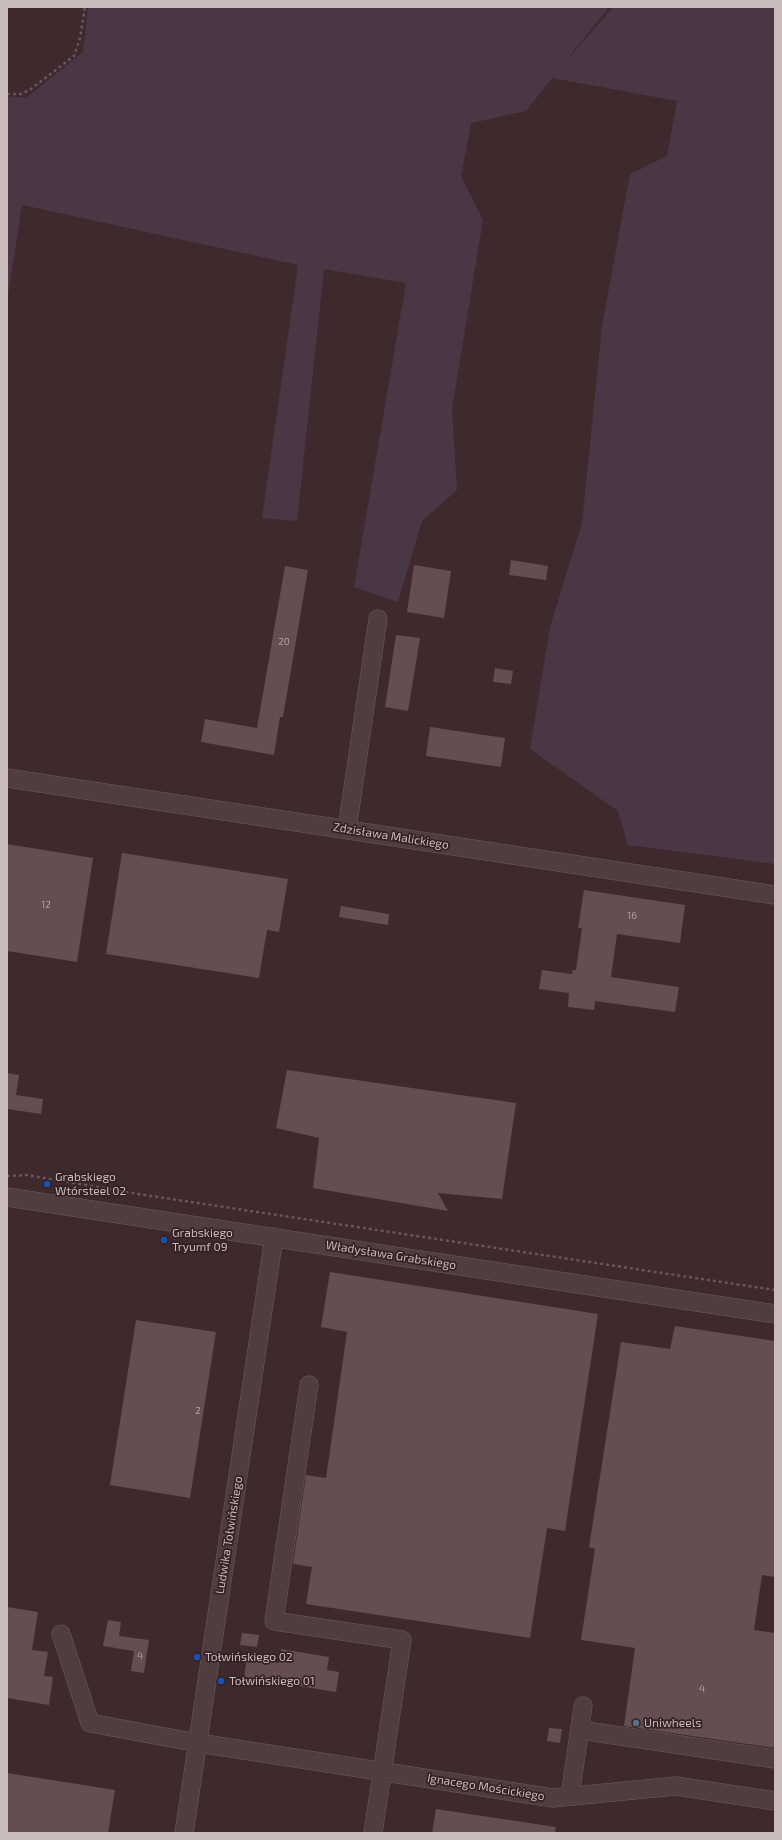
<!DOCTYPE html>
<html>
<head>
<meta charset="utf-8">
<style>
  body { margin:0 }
  #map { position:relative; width:782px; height:1840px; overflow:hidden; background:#3e292c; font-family:"Exo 2",sans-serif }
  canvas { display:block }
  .frame { position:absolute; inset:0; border:8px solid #c9babb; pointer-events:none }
</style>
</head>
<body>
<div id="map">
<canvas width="782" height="1840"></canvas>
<div class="frame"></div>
</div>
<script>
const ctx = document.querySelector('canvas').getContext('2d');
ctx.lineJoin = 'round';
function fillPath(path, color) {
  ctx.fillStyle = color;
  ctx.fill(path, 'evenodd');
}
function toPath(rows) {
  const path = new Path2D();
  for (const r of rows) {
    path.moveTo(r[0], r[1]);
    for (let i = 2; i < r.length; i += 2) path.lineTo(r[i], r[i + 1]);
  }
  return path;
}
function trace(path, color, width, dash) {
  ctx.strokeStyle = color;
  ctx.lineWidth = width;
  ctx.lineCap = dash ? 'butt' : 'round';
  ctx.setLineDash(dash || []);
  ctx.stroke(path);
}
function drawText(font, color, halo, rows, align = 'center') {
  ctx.font = font + ' "Exo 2",sans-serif';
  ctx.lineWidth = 3.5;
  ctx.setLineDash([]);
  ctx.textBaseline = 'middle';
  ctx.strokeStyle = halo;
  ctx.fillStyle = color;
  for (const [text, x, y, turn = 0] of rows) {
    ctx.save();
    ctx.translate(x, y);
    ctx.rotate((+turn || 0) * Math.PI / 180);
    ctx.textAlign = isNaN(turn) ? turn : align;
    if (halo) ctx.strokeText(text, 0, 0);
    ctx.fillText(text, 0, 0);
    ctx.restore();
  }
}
fillPath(toPath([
  [88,7,609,7,561,67,613,7,775,7,775,864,628,845,618,811,530,749,550,627,582,523,602,326,630,174,667,156,677,101,552,78,526,111,471,123,461,177,483,220,452,409,457,490,422,521,398,602,354,587,406,283,324,269,297,521,262,518,298,265,22,205,7,302,7,96,26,98,83,52]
]), '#4a3746');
fillPath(toPath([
  [511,560,548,566,546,580,509,575],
  [414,565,451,571,444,618,407,612],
  [285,566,308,570,283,717,280,717,274,755,201,742,205,719,257,728],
  [396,635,420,638,408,711,385,707],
  [495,668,513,671,511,684,493,682],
  [430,727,505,738,501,767,426,756],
  [7,844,93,858,77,962,7,951],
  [122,853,288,879,279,932,267,930,259,978,106,954],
  [584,890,685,905,680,943,617,934,611,977,679,987,675,1012,595,1001,594,1010,568,1007,569,993,539,989,542,970,572,974,573,970,576,970,582,928,578,928],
  [341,906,389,914,388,925,339,917],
  [287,1070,516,1103,502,1199,438,1193,448,1211,313,1188,319,1138,276,1128],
  [7,1073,19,1075,16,1095,43,1099,41,1114,7,1109],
  [330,1272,598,1314,565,1531,547,1528,530,1638,306,1604,312,1567,293,1564,306,1475,326,1478,347,1332,321,1327],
  [136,1320,216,1332,190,1498,110,1485],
  [675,1326,775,1341,775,1577,762,1575,754,1630,775,1633,775,1748,624,1726,635,1648,581,1640,595,1549,589,1547,621,1342,670,1349],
  [7,1607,38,1612,32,1650,48,1652,44,1676,53,1677,49,1705,7,1698],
  [108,1620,121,1622,119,1636,149,1640,144,1673,131,1671,134,1651,103,1646],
  [242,1633,259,1635,257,1647,240,1645],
  [281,1649,329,1657,327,1670,339,1672,336,1692,244,1677,247,1658,279,1663],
  [549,1728,562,1729,560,1743,547,1741],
  [7,1773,115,1790,108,1833,7,1833],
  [436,1809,556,1827,555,1833,432,1833]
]), '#654e51');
const minor = toPath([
  [7,778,775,895],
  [347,829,378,619],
  [7,1197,775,1314],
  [309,1385,274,1621,402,1640,373,1833],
  [61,1634,90,1723,198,1743,553,1798,676,1786,775,1801],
  [580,1730,775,1759],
  [570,1796,583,1706],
  [184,1833,274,1237]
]);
trace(minor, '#6c5b5d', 19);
trace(toPath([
  [7,94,21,94,31,89,74,56,80,38,85,7],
  [7,1176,27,1175,138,1194,775,1290]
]), '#67555f', 2.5, [3, 3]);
trace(minor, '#4f3d3f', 18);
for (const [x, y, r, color] of [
  [47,1184,4,"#1a4fb4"],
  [164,1240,4,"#1a4fb4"],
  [197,1657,4,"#1a4fb4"],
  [221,1681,4,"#1a4fb4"],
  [636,1723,4,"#5c6f8a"]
]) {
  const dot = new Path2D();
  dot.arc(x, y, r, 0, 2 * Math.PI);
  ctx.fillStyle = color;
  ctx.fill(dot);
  trace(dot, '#342224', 1.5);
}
drawText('10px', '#b09fa0', null, [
  ["20",284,642],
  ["12",46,905],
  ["16",632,916],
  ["2",198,1411],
  ["4",140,1656],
  ["4",702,1689]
]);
drawText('12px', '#c9babb', '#342224', [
  ["Zdzisława Malickiego",391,836,9],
  ["Władysława Grabskiego",391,1255,9],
  ["Ludwika Tołwińskiego",229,1535,-81],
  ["Ignacego Mościckiego",486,1787,9]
]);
drawText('12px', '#c9babb', '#342224', [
  ["Grabskiego",55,1177],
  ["Wtórsteel 02",55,1191],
  ["Grabskiego",172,1233],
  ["Tryumf 09",172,1247],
  ["Tołwińskiego 02",205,1657],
  ["Tołwińskiego 01",229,1681],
  ["Uniwheels",644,1723]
], 'left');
</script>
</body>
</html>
